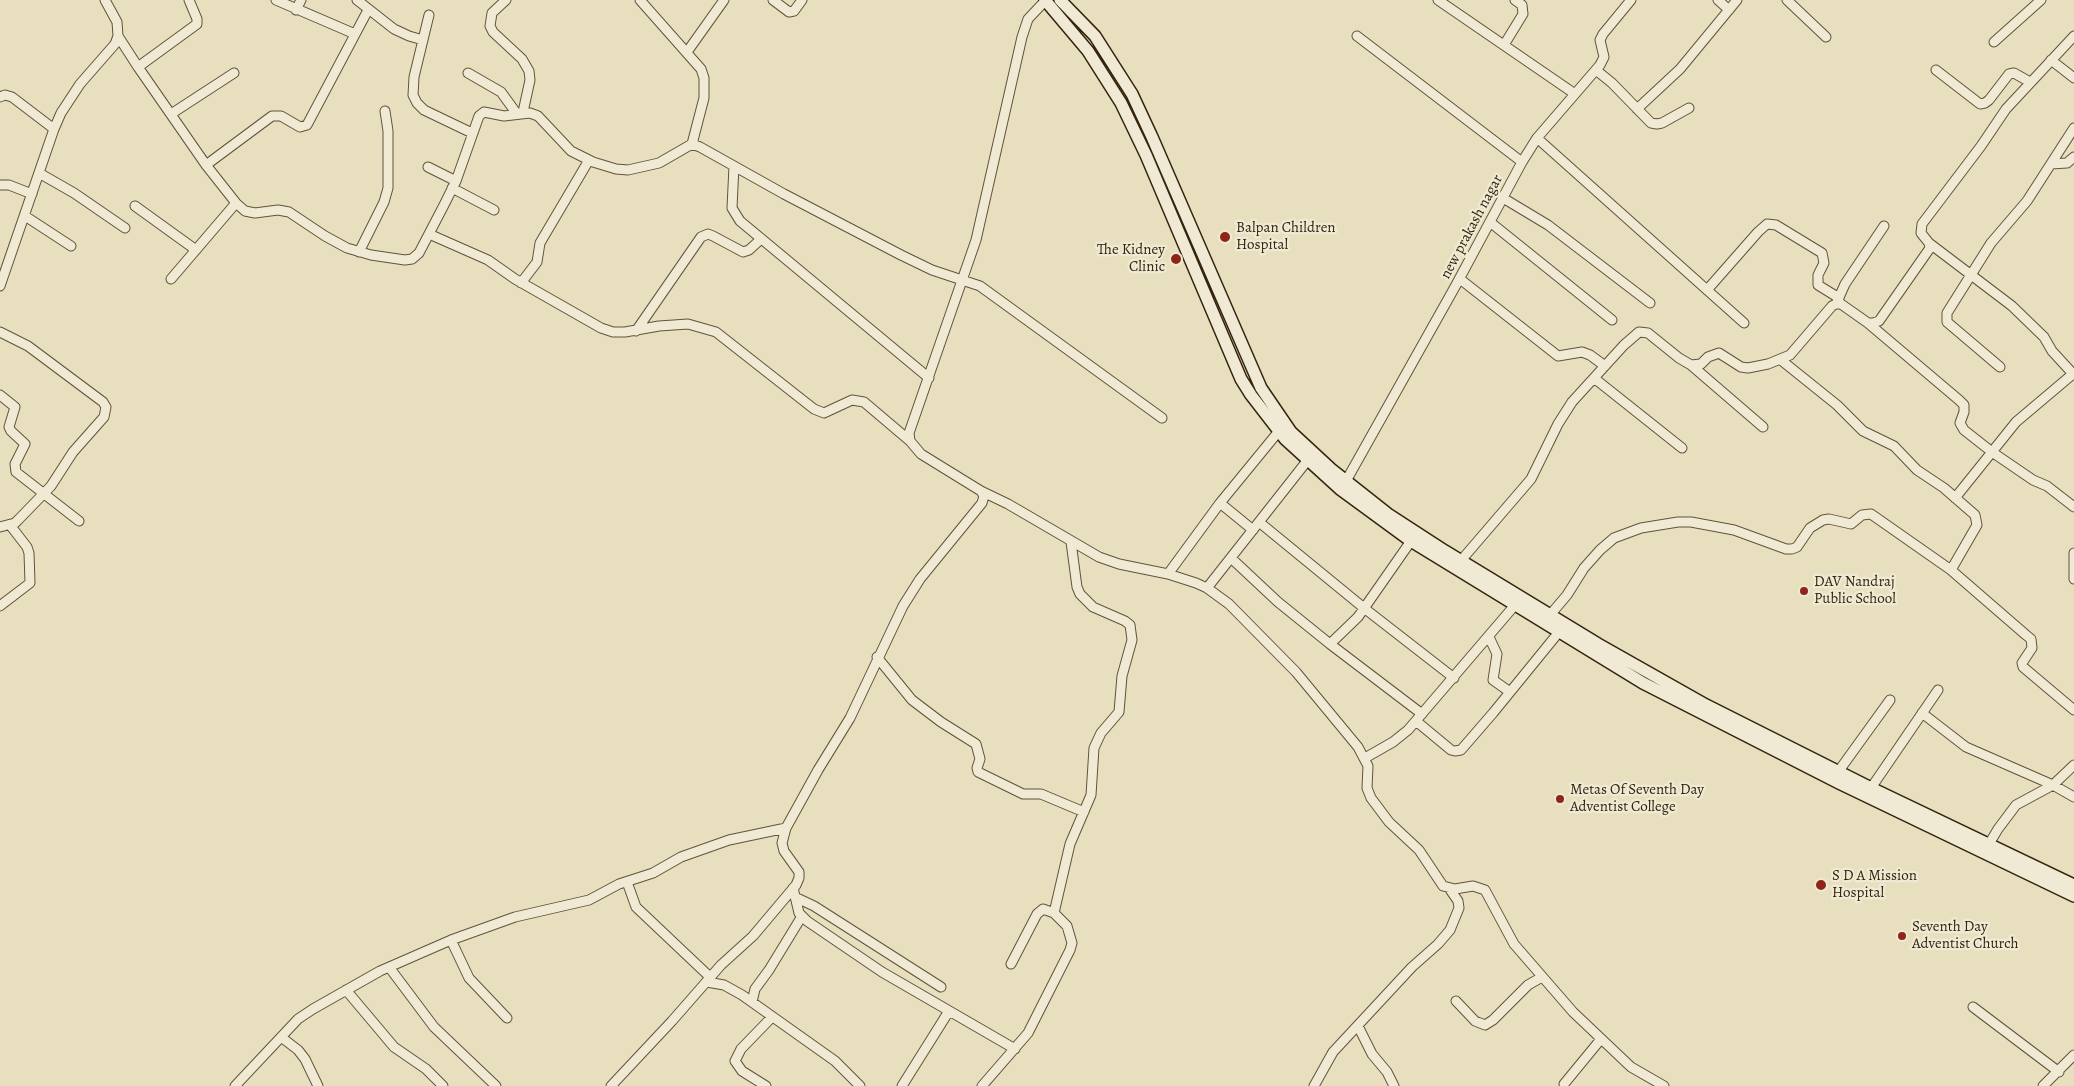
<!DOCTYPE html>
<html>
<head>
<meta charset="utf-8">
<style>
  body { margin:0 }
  canvas { display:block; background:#e8dfbe }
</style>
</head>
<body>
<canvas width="2074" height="1086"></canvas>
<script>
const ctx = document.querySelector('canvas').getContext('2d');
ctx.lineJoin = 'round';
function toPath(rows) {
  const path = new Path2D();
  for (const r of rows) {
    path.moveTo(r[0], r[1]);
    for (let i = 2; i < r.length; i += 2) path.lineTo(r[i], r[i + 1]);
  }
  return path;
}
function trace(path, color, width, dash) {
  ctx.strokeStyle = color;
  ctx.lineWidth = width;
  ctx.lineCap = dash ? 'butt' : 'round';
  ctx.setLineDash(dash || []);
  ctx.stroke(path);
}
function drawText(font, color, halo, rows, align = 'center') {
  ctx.font = font + ' Alegreya,serif';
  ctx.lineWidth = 4.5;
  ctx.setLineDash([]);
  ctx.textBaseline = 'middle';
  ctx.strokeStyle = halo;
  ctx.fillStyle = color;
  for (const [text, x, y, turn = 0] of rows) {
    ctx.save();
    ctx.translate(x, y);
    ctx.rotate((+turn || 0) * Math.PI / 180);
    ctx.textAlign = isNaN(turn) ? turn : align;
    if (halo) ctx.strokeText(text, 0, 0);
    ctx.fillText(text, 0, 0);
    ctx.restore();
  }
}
const minor = toPath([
  [276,0,355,34],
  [357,0,394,29,409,36,423,40],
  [506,0,492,13,490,26,493,32,522,59,529,71,530,80,523,112],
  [640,0,701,69,704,78,704,98,692,144],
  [773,0,789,12,794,11,802,0],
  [1438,0,1575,94],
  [1718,0,1729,10],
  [1787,0,1826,37],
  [296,10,301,0],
  [429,15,414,77,413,95,417,103,424,110,472,133],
  [118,36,138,67,206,165,236,203,245,211,255,213,278,210,289,212,325,236,347,248,371,255,405,260,412,259,419,253,444,205,456,181,479,116,484,112,504,116,530,113,538,116,571,151,593,162,616,169,628,170,659,163,692,144,700,147,784,194,901,255,932,270,980,286,1162,418],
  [1357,36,1522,162],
  [1994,42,2041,0],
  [1504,45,1523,14,1522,5,1515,0],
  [687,52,724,0],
  [2051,60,2074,78],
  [138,67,197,24,197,19,189,0],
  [1596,70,1612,83,1651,123,1657,124,1662,123,1689,108],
  [1936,70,1980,104,1985,103,1989,100,2009,74,2014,73,2030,82],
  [468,73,501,92,517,114],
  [0,97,5,95,12,97,54,129],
  [1637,109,1680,69,1737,0],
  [171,114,234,73],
  [1537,138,1744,323],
  [2051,164,2067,163,2074,157],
  [206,165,272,116,281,116,300,127,307,125,368,10],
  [734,166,732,208,740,221,929,378],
  [428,167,456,181],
  [39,173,74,193,125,228],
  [0,185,9,185,32,194],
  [452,188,494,210],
  [1503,198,1548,225,1650,303],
  [135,206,196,250],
  [25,216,71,246],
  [1490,222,1612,320],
  [429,234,488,260,515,279,601,328,613,332,625,332,659,326,688,324,716,332,814,409,824,413,852,400,864,402,910,441],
  [1929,243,2012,306,2044,337,2052,351,2074,375],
  [359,252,384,202,388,188,388,131,385,111],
  [171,279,236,203],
  [1460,279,1558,356,1582,352,1590,355,1605,366],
  [521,283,537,262,540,243,589,160],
  [0,286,54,129,61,113,80,84,115,44,118,36,117,22,105,0],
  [1707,290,1758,232,1767,224,1776,225,1822,253,1824,263,1818,275,1818,285,1839,298],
  [1837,302,1845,284,1884,226],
  [1868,323,1959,400,1964,405,1964,412,1960,423,1964,430,1992,452,2033,480,2047,486,2074,507],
  [636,331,701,237,708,234,713,236,743,252,749,250,761,239],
  [0,332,28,346,103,402,106,407,104,417,73,452,51,486,20,518,15,523,0,527],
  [1781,360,1837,405,1863,431,1894,446,1917,470,1944,488,1975,515,1977,525,1951,570],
  [1691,365,1763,427],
  [2000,367,1947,322,1947,313,1991,243,2027,201,2074,128],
  [1594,378,1682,448],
  [0,395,15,407,9,427,11,431,25,444,15,464,16,472,79,521],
  [1346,481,1456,285,1522,162,1537,138,1600,65,1604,57,1600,40,1603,34,1631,0],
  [981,491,1008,504,1099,557,1119,564,1168,574,1196,583,1207,588,1229,604,1296,672,1358,747,1368,766,1367,788,1371,798,1389,822,1419,850,1443,886,1455,889,1473,886,1485,890,1514,944,1573,1012,1631,1067,1664,1086],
  [1955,498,2016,422,2074,373],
  [1220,503,1253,530],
  [1259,522,1364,608,1454,678],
  [2074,553,2074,579],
  [1231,558,1278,602,1330,644,1422,714],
  [1458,564,1531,479,1558,424,1572,402,1624,345,1639,332,1648,333,1679,358,1691,365,1701,364,1708,357,1719,353,1741,367,1748,368,1768,364,1790,355,1832,306,1836,304,1841,304,1868,323,1873,323,1879,321,1930,248,1929,243,1921,233,1922,224,1981,146,2006,109,2074,36],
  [1168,574,1220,503,1279,431],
  [1207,588,1307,461],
  [0,606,30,583,29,553,27,547,10,525],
  [1550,615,1567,595,1584,568,1600,550,1614,538,1641,528,1678,522,1691,522,1734,530,1786,549,1792,549,1797,547,1810,528,1823,520,1829,519,1851,524,1862,515,1871,514,1951,570,2026,635,2031,639,2032,648,2022,663,2023,667,2074,710],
  [1489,637,1497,654,1493,680,1510,692],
  [1330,644,1358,617,1411,541],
  [877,657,912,700,941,722,976,744,980,759,977,768,978,772,1023,794,1041,794,1084,812],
  [1922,713,1966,747,2053,785,2074,797],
  [1416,721,1451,750,1455,751,1461,750,1493,713,1559,632],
  [1365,758,1393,742,1408,730,1515,605],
  [1838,772,1890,700],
  [1871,788,1938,690],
  [1989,844,1998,829,2016,805,2053,785,2074,765],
  [627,882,636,907,711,978],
  [793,888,799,913,807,921,882,972,1015,1049],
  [797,898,814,906,941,987],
  [451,940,469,978,507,1018],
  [1011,964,1037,914,1043,909,1054,913],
  [389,967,434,1027,496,1086],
  [707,982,724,985,742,995,835,1061,860,1086],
  [346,990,394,1047,426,1069,443,1086],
  [1456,1001,1475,1021,1485,1025,1493,1020,1528,985,1542,977],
  [752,1002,755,989,769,970,802,916],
  [1973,1007,2059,1072],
  [1358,1026,1372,1054,1387,1072,1394,1086],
  [281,1037,298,1050,305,1059,318,1086],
  [1564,1084,1601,1039],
  [235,1086,298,1019,313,1009,380,971,451,940,515,917,589,900,619,884,653,873,681,857,729,840,786,828],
  [611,1086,672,1021,721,965,753,936,796,885,799,878,799,872,784,851,782,843,786,828,818,770,850,718,903,606,920,579,982,503,984,496,981,491,921,454,910,441,909,433,976,240,1022,37,1028,19,1046,0],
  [766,1086,742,1071,735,1061,741,1049,772,1017],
  [902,1086,949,1011],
  [982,1086,1028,1033,1070,950,1072,943,1067,926,1054,913,1070,844,1091,795,1094,748,1101,733,1119,712,1122,676,1132,640,1130,625,1125,621,1093,607,1080,594,1077,587,1071,542],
  [1314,1086,1333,1052,1412,967,1438,944,1450,930,1459,908,1458,901,1449,888],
  [2043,1086,2074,1055]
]);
const secondary = toPath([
  [1045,0,1088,51,1121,103,1146,155,1241,379,1251,395,1285,439,1340,489,1411,541,1643,683,1841,784,2074,896],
  [1060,0,1095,36,1132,94,1152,137,1261,388,1291,432,1331,469,1388,514,1445,551,1598,644,1706,705,1871,788,2074,885]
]);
trace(minor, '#61533a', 11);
trace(secondary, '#34240e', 14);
trace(minor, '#f0ead5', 9);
trace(secondary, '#f0ead5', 11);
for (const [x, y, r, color] of [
  [1225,237,6,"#8f2418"],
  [1176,259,6,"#8f2418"],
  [1804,591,5,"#8f2418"],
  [1560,799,5,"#8f2418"],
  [1821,885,6,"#8f2418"],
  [1902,936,5,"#8f2418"]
]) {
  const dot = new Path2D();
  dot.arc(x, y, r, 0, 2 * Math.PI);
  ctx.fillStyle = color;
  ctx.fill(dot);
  trace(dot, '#f0ead5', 2);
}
drawText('15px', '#34240e', '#f0ead5', [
  ["new prakash nagar",1472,227,-62]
]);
drawText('15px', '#34240e', '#f0ead5', [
  ["Balpan Children",1236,228],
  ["Hospital",1236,245],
  ["The Kidney",1165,250,"right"],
  ["Clinic",1165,267,"right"],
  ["DAV Nandraj",1814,582],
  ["Public School",1814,599],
  ["Metas Of Seventh Day",1570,790],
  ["Adventist College",1570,807],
  ["S D A Mission",1832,876],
  ["Hospital",1832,893],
  ["Seventh Day",1912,927],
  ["Adventist Church",1912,944]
], 'left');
</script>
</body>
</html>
